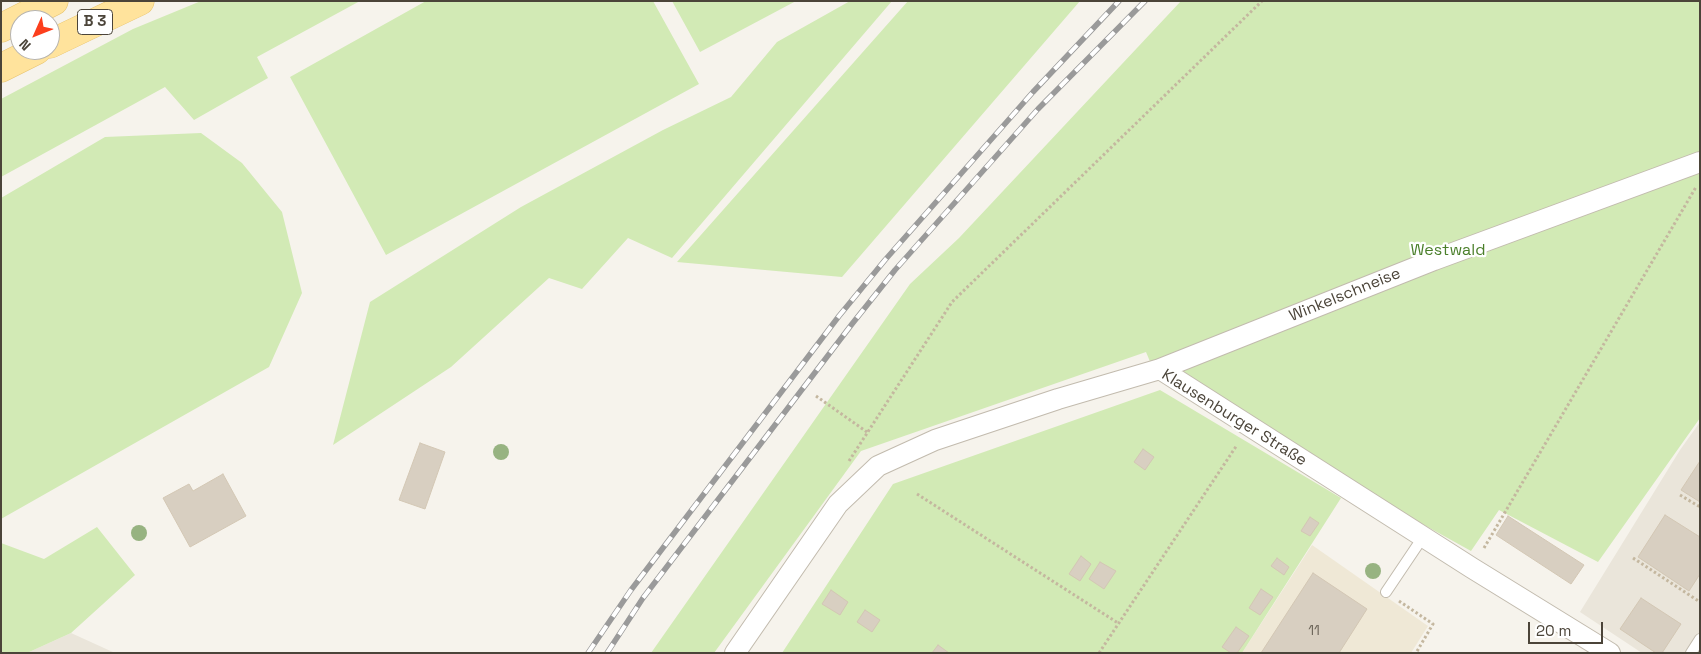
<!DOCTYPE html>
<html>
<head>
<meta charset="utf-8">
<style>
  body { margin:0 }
  #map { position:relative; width:1701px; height:654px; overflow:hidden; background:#f6f3ec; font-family:"Space Grotesk",sans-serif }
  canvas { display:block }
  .frame { position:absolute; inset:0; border:2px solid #4b4439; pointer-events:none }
  .north { position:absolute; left:10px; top:10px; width:50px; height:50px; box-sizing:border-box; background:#fff; border:1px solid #b7b4b0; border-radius:50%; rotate:226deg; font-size:14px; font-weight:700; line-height:20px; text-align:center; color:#4b4439 }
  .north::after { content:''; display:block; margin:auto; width:18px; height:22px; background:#fc3f1d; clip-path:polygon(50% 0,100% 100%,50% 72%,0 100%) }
  .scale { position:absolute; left:1528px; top:622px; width:75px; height:22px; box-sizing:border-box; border:2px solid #4b4439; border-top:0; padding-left:6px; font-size:15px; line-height:18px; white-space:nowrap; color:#4b4439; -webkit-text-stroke:4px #fff; paint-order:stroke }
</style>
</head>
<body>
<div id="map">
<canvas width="1701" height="654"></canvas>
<div class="frame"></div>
<div class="north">N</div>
<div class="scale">20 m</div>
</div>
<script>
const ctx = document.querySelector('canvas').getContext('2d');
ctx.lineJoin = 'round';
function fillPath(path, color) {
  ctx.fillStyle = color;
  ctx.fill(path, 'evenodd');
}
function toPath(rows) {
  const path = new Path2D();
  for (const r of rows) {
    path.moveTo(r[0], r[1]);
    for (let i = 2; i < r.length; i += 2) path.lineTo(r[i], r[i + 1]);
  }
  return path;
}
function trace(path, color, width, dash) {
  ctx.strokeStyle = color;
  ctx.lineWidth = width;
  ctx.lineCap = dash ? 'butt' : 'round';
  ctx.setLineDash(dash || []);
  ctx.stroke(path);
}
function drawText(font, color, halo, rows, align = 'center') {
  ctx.font = font + ' "Space Grotesk",sans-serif';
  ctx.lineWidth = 4.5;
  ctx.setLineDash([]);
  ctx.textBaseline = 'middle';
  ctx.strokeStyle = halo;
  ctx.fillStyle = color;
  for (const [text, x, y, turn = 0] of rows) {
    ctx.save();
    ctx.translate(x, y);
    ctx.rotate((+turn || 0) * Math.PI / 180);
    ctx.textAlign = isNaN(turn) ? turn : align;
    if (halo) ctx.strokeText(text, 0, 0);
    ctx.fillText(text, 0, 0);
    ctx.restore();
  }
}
fillPath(toPath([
  [1700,422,1700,653,1642,653,1580,612,1680,450],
  [71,633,115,653,27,653]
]), '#eae5da');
fillPath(toPath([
  [1312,545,1428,626,1411,653,1242,653]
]), '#efe8d6');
fillPath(toPath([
  [201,1,360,1,257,57,268,78,194,120,165,87,1,177,1,99,133,29],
  [426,1,653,1,699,84,386,255,290,77],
  [672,1,796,1,700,52],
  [850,1,892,1,672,258,628,238,582,289,549,278,451,367,333,445,370,302,521,207,663,130,731,97,777,42],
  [908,1,1080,1,842,277,677,262],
  [1181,1,1700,1,1700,418,1598,562,1499,510,1471,551,1156,376,1146,352,861,451,714,653,651,653,910,284,959,238],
  [201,133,242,163,282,212,302,293,269,367,1,519,1,198,105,137],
  [1160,390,1341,498,1242,653,782,653,893,484],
  [97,527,135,575,71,633,27,653,1,653,1,543,44,559]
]), '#d2eab5');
const building = toPath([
  [420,443,445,452,425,509,399,500,420,443],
  [1143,449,1154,457,1145,470,1134,462,1143,449],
  [1700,461,1700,502,1681,490,1700,461],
  [223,474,246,516,190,547,163,498,189,484,193,491,223,474],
  [1665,515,1700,537,1700,574,1689,591,1638,557,1665,515],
  [1508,516,1584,565,1571,584,1496,535,1508,516],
  [1310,517,1319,523,1310,536,1301,531,1310,517],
  [1081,556,1091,564,1080,581,1069,574,1081,556],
  [1277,558,1289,567,1284,575,1271,566,1277,558],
  [1100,562,1116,571,1104,589,1089,579,1100,562],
  [1313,573,1367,609,1339,653,1261,653,1313,573],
  [1261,589,1273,597,1260,615,1249,608,1261,589],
  [831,590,848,602,840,615,822,604,831,590],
  [1641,598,1681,624,1662,653,1656,653,1620,629,1641,598],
  [865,610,880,620,872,632,857,622,865,610],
  [1236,627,1249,636,1237,653,1231,653,1222,647,1236,627],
  [938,645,949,653,932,653,938,645]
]);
fillPath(building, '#d8cfc1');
trace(building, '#d3c7b4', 1);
const service = toPath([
  [1386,592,1423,537],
  [1691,653,1700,639]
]);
const minor = toPath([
  [1160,369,1434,260,1700,162],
  [735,653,838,504,878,466,935,440,1058,399,1160,369,1472,568,1610,653]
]);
const primary = toPath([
  [1,28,54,1],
  [50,44,140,1],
  [1,68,37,50]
]);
trace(service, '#c2bbae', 12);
trace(minor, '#c2bbae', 22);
trace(primary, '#e6c16a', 29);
trace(toPath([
  [816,396,867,432],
  [849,461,952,302,1262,1],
  [917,494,1118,623],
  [1680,495,1700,507],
  [1484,548,1696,187],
  [1633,558,1700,602],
  [1399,601,1433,624,1416,653],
  [1099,653,1237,445]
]), '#c4b79f', 3, [2.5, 2.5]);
trace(service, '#fff', 10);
trace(minor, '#fff', 20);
trace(primary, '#ffe39c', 28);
const rail = toPath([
  [588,653,631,590,839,316,885,260,1033,92,1119,1],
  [607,653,643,598,852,324,895,270,1038,109,1145,1]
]);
trace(rail, '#9a9a9a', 5.5);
trace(rail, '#fff', 4, [11]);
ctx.fillStyle = '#97b381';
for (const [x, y] of [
  [501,452],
  [139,533],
  [1373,571]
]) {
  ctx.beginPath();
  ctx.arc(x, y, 8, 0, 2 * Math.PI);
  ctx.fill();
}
drawText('14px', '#6e675b', null, [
  ["11",1314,631]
]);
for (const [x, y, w] of [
  [95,22,35]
]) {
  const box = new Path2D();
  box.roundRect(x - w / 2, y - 12.5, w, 25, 4);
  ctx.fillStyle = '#fff';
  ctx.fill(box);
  trace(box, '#4b4439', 1);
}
drawText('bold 15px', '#4b4439', null, [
  ["B 3",95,22]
]);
drawText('16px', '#4a7f2a', '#fff', [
  ["Westwald",1448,251]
]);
drawText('16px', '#4b4439', '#fff', [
  ["Winkelschneise",1345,295,-22],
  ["Klausenburger Straße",1234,418,32]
]);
</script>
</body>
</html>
